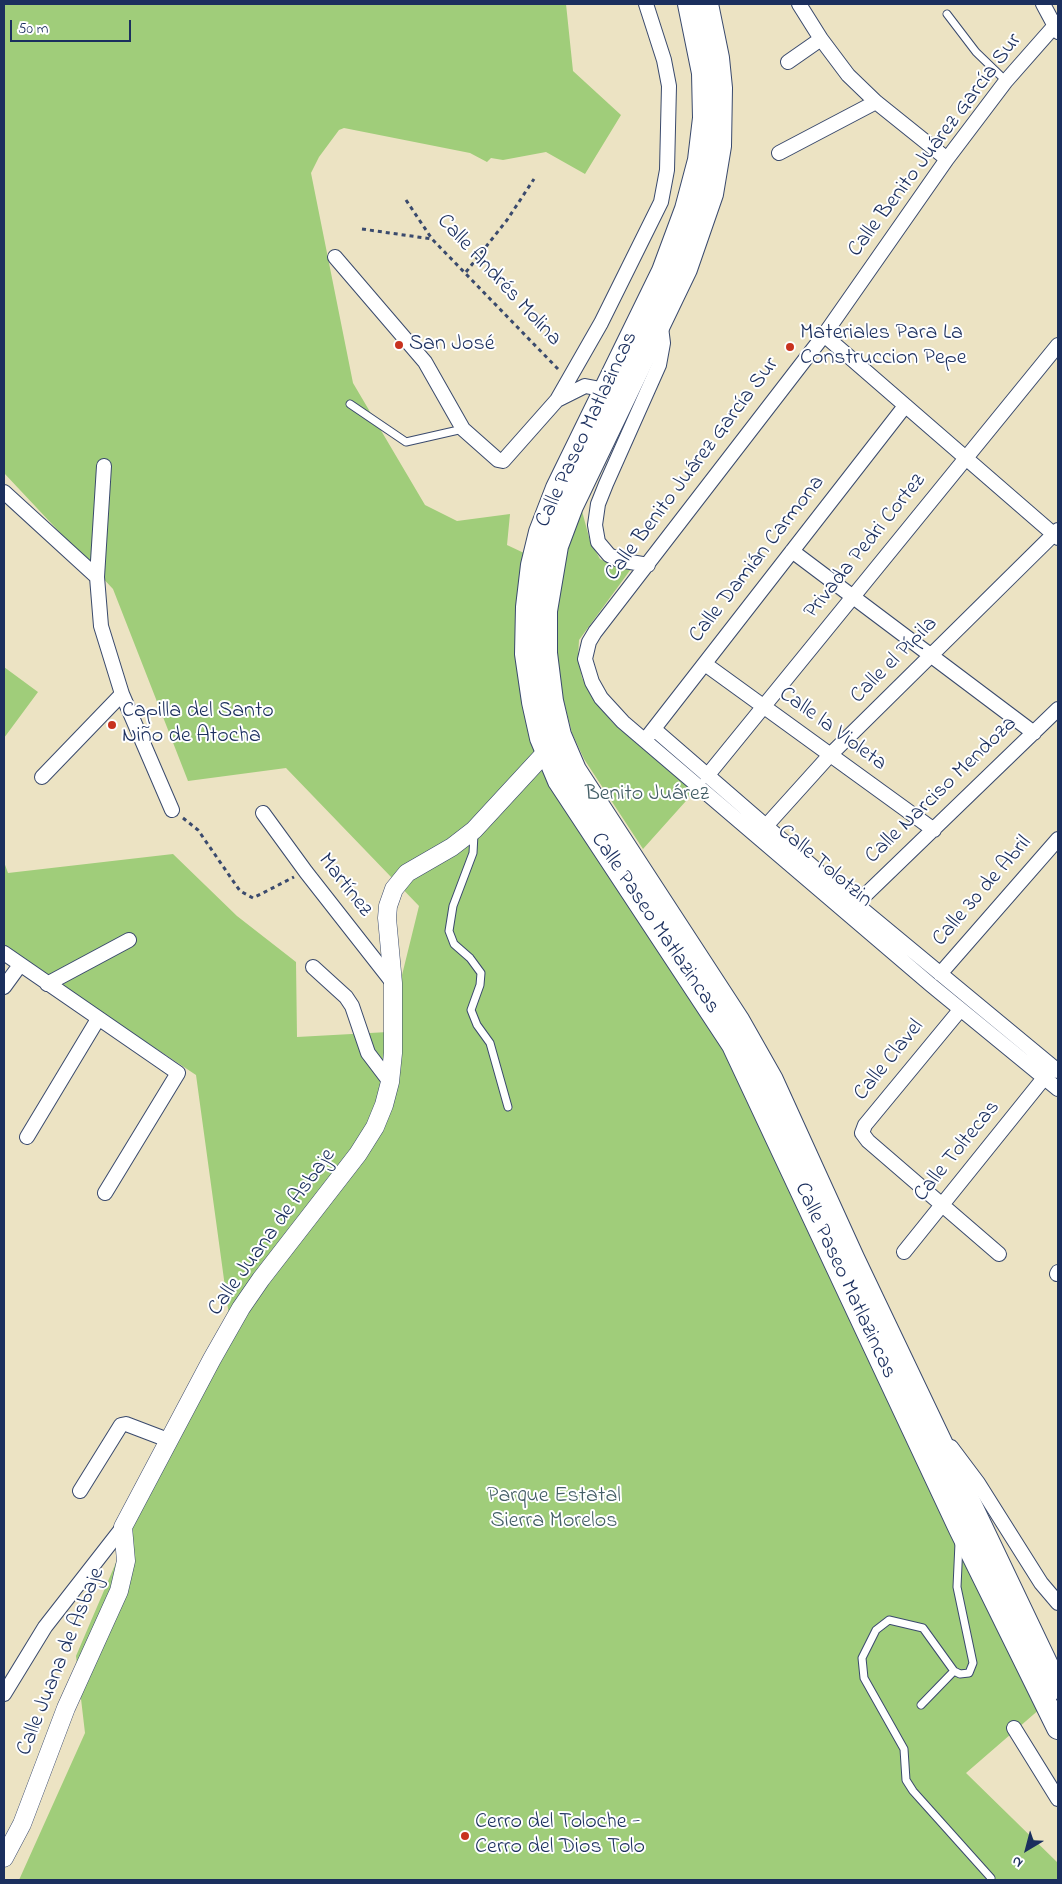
<!DOCTYPE html>
<html>
<head>
<meta charset="utf-8">
<style>
  body { margin:0 }
  #map { position:relative; width:1062px; height:1884px; overflow:hidden; background:#ece3c3; font-family:"Indie Flower",sans-serif }
  canvas { display:block }
  .frame { position:absolute; inset:0; border:5px solid #1b2f5e; pointer-events:none }
  .north { position:absolute; left:1002px; top:1824px; width:50px; height:50px; -webkit-text-stroke:4px #fff; paint-order:stroke; rotate:217deg; font-size:14px; font-weight:700; line-height:20px; text-align:center; color:#1b2f5e }
  .north::after { content:''; display:block; margin:auto; width:18px; height:22px; background:#1b2f5e; clip-path:polygon(50% 0,100% 100%,50% 72%,0 100%) }
  .scale { position:absolute; left:10px; top:20px; width:121px; height:22px; box-sizing:border-box; border:2px solid #1b2f5e; border-top:0; padding-left:6px; font-size:15px; line-height:18px; white-space:nowrap; color:#1b2f5e; -webkit-text-stroke:4px #fff; paint-order:stroke }
</style>
</head>
<body>
<div id="map">
<canvas width="1062" height="1884"></canvas>
<div class="frame"></div>
<div class="north">N</div>
<div class="scale">50 m</div>
</div>
<script>
const ctx = document.querySelector('canvas').getContext('2d');
ctx.lineJoin = 'round';
function fillPath(path, color) {
  ctx.fillStyle = color;
  ctx.fill(path, 'evenodd');
}
function toPath(rows) {
  const path = new Path2D();
  for (const r of rows) {
    path.moveTo(r[0], r[1]);
    for (let i = 2; i < r.length; i += 2) path.lineTo(r[i], r[i + 1]);
  }
  return path;
}
function trace(path, color, width, dash) {
  ctx.strokeStyle = color;
  ctx.lineWidth = width;
  ctx.lineCap = dash ? 'butt' : 'round';
  ctx.setLineDash(dash || []);
  ctx.stroke(path);
}
function drawText(font, color, halo, rows, align = 'center') {
  ctx.font = font + ' "Indie Flower",sans-serif';
  ctx.lineWidth = 4;
  ctx.setLineDash([]);
  ctx.textBaseline = 'middle';
  ctx.strokeStyle = halo;
  ctx.fillStyle = color;
  for (const [text, x, y, turn = 0] of rows) {
    ctx.save();
    ctx.translate(x, y);
    ctx.rotate((+turn || 0) * Math.PI / 180);
    ctx.textAlign = isNaN(turn) ? turn : align;
    if (halo) ctx.strokeText(text, 0, 0);
    ctx.fillText(text, 0, 0);
    ctx.restore();
  }
}
fillPath(toPath([
  [4,4,566,4,573,71,621,115,585,174,546,152,503,160,491,158,487,162,470,153,344,128,339,130,319,157,311,173,353,383,425,505,457,521,510,514,507,545,524,553,525,668,735,1027,1056,1695,966,1773,1058,1863,1058,1880,19,1880,85,1733,76,1656,168,1441,229,1316,196,1075,4,948,4,862,8,873,173,854,237,916,296,962,297,1037,388,1032,419,906,286,768,188,781,113,589,4,473],
  [582,511,590,541,600,559,613,565,631,569,579,640,578,658,582,678,595,702,614,724,694,792,643,849,584,759,572,733,562,694,556,645,557,597,567,548],
  [4,667,38,692,4,738]
]), '#a0cd7a');
const service = toPath([
  [947,14,976,52,1006,81],
  [350,404,406,442,463,429],
  [474,834,473,853,453,906,449,931,454,944,470,958,481,973,480,985,471,1010,477,1025,490,1043,508,1107],
  [959,1543,957,1587,973,1663,969,1673,960,1674,954,1671,923,1628,889,1620,876,1630,862,1658,864,1678,904,1749,906,1780,913,1791,991,1878],
  [921,1705,954,1671]
]);
const minor = toPath([
  [799,4,821,39,848,75,876,102,947,159],
  [1043,4,1058,32],
  [1058,22,1006,81,947,159,824,335,595,632,589,642,585,659,592,682,601,698,623,722,931,985,1058,1089],
  [788,62,821,39],
  [779,153,876,102],
  [335,257,425,362,463,429,498,460,503,461,557,400,601,323,661,202,667,170,669,86,664,60,646,4],
  [824,335,1058,538],
  [557,400,585,386,611,391],
  [104,466,97,577,101,626,122,694,172,810],
  [4,492,97,577],
  [792,551,1034,733],
  [648,565,619,560,609,555,598,542,595,525,598,504,606,484,659,365,663,343,661,327],
  [705,664,934,830],
  [654,729,856,904,1058,1071],
  [649,735,905,406],
  [707,776,1058,345],
  [42,777,122,694],
  [263,813,306,872,393,983],
  [766,826,830,755,1058,530],
  [856,904,1058,709],
  [4,953,178,1073,105,1193],
  [313,967,346,997,352,1006,368,1053,390,1082],
  [940,974,1058,839],
  [47,984,129,940],
  [4,987,20,965],
  [960,1010,865,1125,862,1133,868,1141,999,1254],
  [27,1137,98,1019],
  [904,1252,1044,1078],
  [1057,1274,1058,1272],
  [951,1447,978,1483,1041,1583,1058,1603],
  [80,1491,121,1425,126,1424,168,1440],
  [4,1694,45,1627,123,1527],
  [1014,1728,1058,1799]
]);
const tertiary = toPath([
  [4,1858,22,1824,66,1708,119,1591,126,1561,123,1527,212,1359,241,1308,261,1279,358,1154,375,1127,384,1105,390,1082,393,1053,393,983,387,918,388,906,394,889,407,873,452,847,474,830,546,752]
]);
const trunk = toPath([
  [689,4,703,73,704,118,699,160,686,209,663,271,557,488,540,532,532,565,527,607,526,654,533,702,541,738,559,781,733,1045,960,1529,1058,1728],
  [707,4,718,58,721,88,720,146,712,194,686,269,572,506,557,546,546,611,546,653,552,701,560,735,575,770,738,1020,772,1080,853,1258,1058,1688]
]);
trace(service, '#3a4a6d', 9);
trace(minor, '#3a4a6d', 16);
trace(tertiary, '#3a4a6d', 19);
trace(trunk, '#3a4a6d', 24);
trace(toPath([
  [406,200,432,239,558,369],
  [362,229,432,239],
  [466,272,507,220,534,179],
  [183,818,198,830,240,891,253,898,294,877]
]), '#3a4a6d', 3, [4, 4]);
trace(service, '#fff', 7);
trace(minor, '#fff', 14);
trace(tertiary, '#fff', 18);
trace(trunk, '#fff', 22);
for (const [x, y, r, color] of [
  [399,345,5,"#c8321e"],
  [790,347,5,"#c8321e"],
  [112,725,5,"#c8321e"],
  [465,1836,5,"#c8321e"]
]) {
  const dot = new Path2D();
  dot.arc(x, y, r, 0, 2 * Math.PI);
  ctx.fillStyle = color;
  ctx.fill(dot);
  trace(dot, '#fff', 2);
}
drawText('22px', '#1b2f5e', '#fff', [
  ["Calle Benito Juárez García Sur",936,146,-53],
  ["Calle Andrés Molina",498,281,47],
  ["Calle Paseo Matlazincas",588,430,-65],
  ["Calle Benito Juárez García Sur",693,470,-53],
  ["Privada Pedri Cortez",866,547,-51],
  ["Calle Damián Carmona",758,560,-52],
  ["Calle el Pípila",895,661,-45],
  ["Calle la Violeta",832,730,36],
  ["Calle Narciso Mendoza",942,791,-44],
  ["Calle Tolotzin",824,867,40],
  ["Martínez",344,886,52],
  ["Calle 30 de Abril",983,892,-49],
  ["Calle Paseo Matlazincas",654,924,56],
  ["Calle Clavel",890,1061,-51],
  ["Calle Toltecas",958,1152,-51],
  ["Calle Juana de Asbaje",273,1233,-54],
  ["Calle Paseo Matlazincas",844,1281,65],
  ["Calle Juana de Asbaje",62,1662,-68]
]);
drawText('22px', '#1b2f5e', '#fff', [
  ["Materiales Para La",800,334],
  ["Construccion Pepe",800,359],
  ["San José",409,345],
  ["Capilla del Santo",122,712],
  ["Niño de Atocha",122,737],
  ["Cerro del Toloche -",475,1823],
  ["Cerro del Dios Tolo",475,1848]
], 'left');
drawText('22px', '#435e66', '#fff', [
  ["Benito Juárez",647,795],
  ["Parque Estatal",554,1497],
  ["Sierra Morelos",554,1522]
]);
</script>
</body>
</html>
